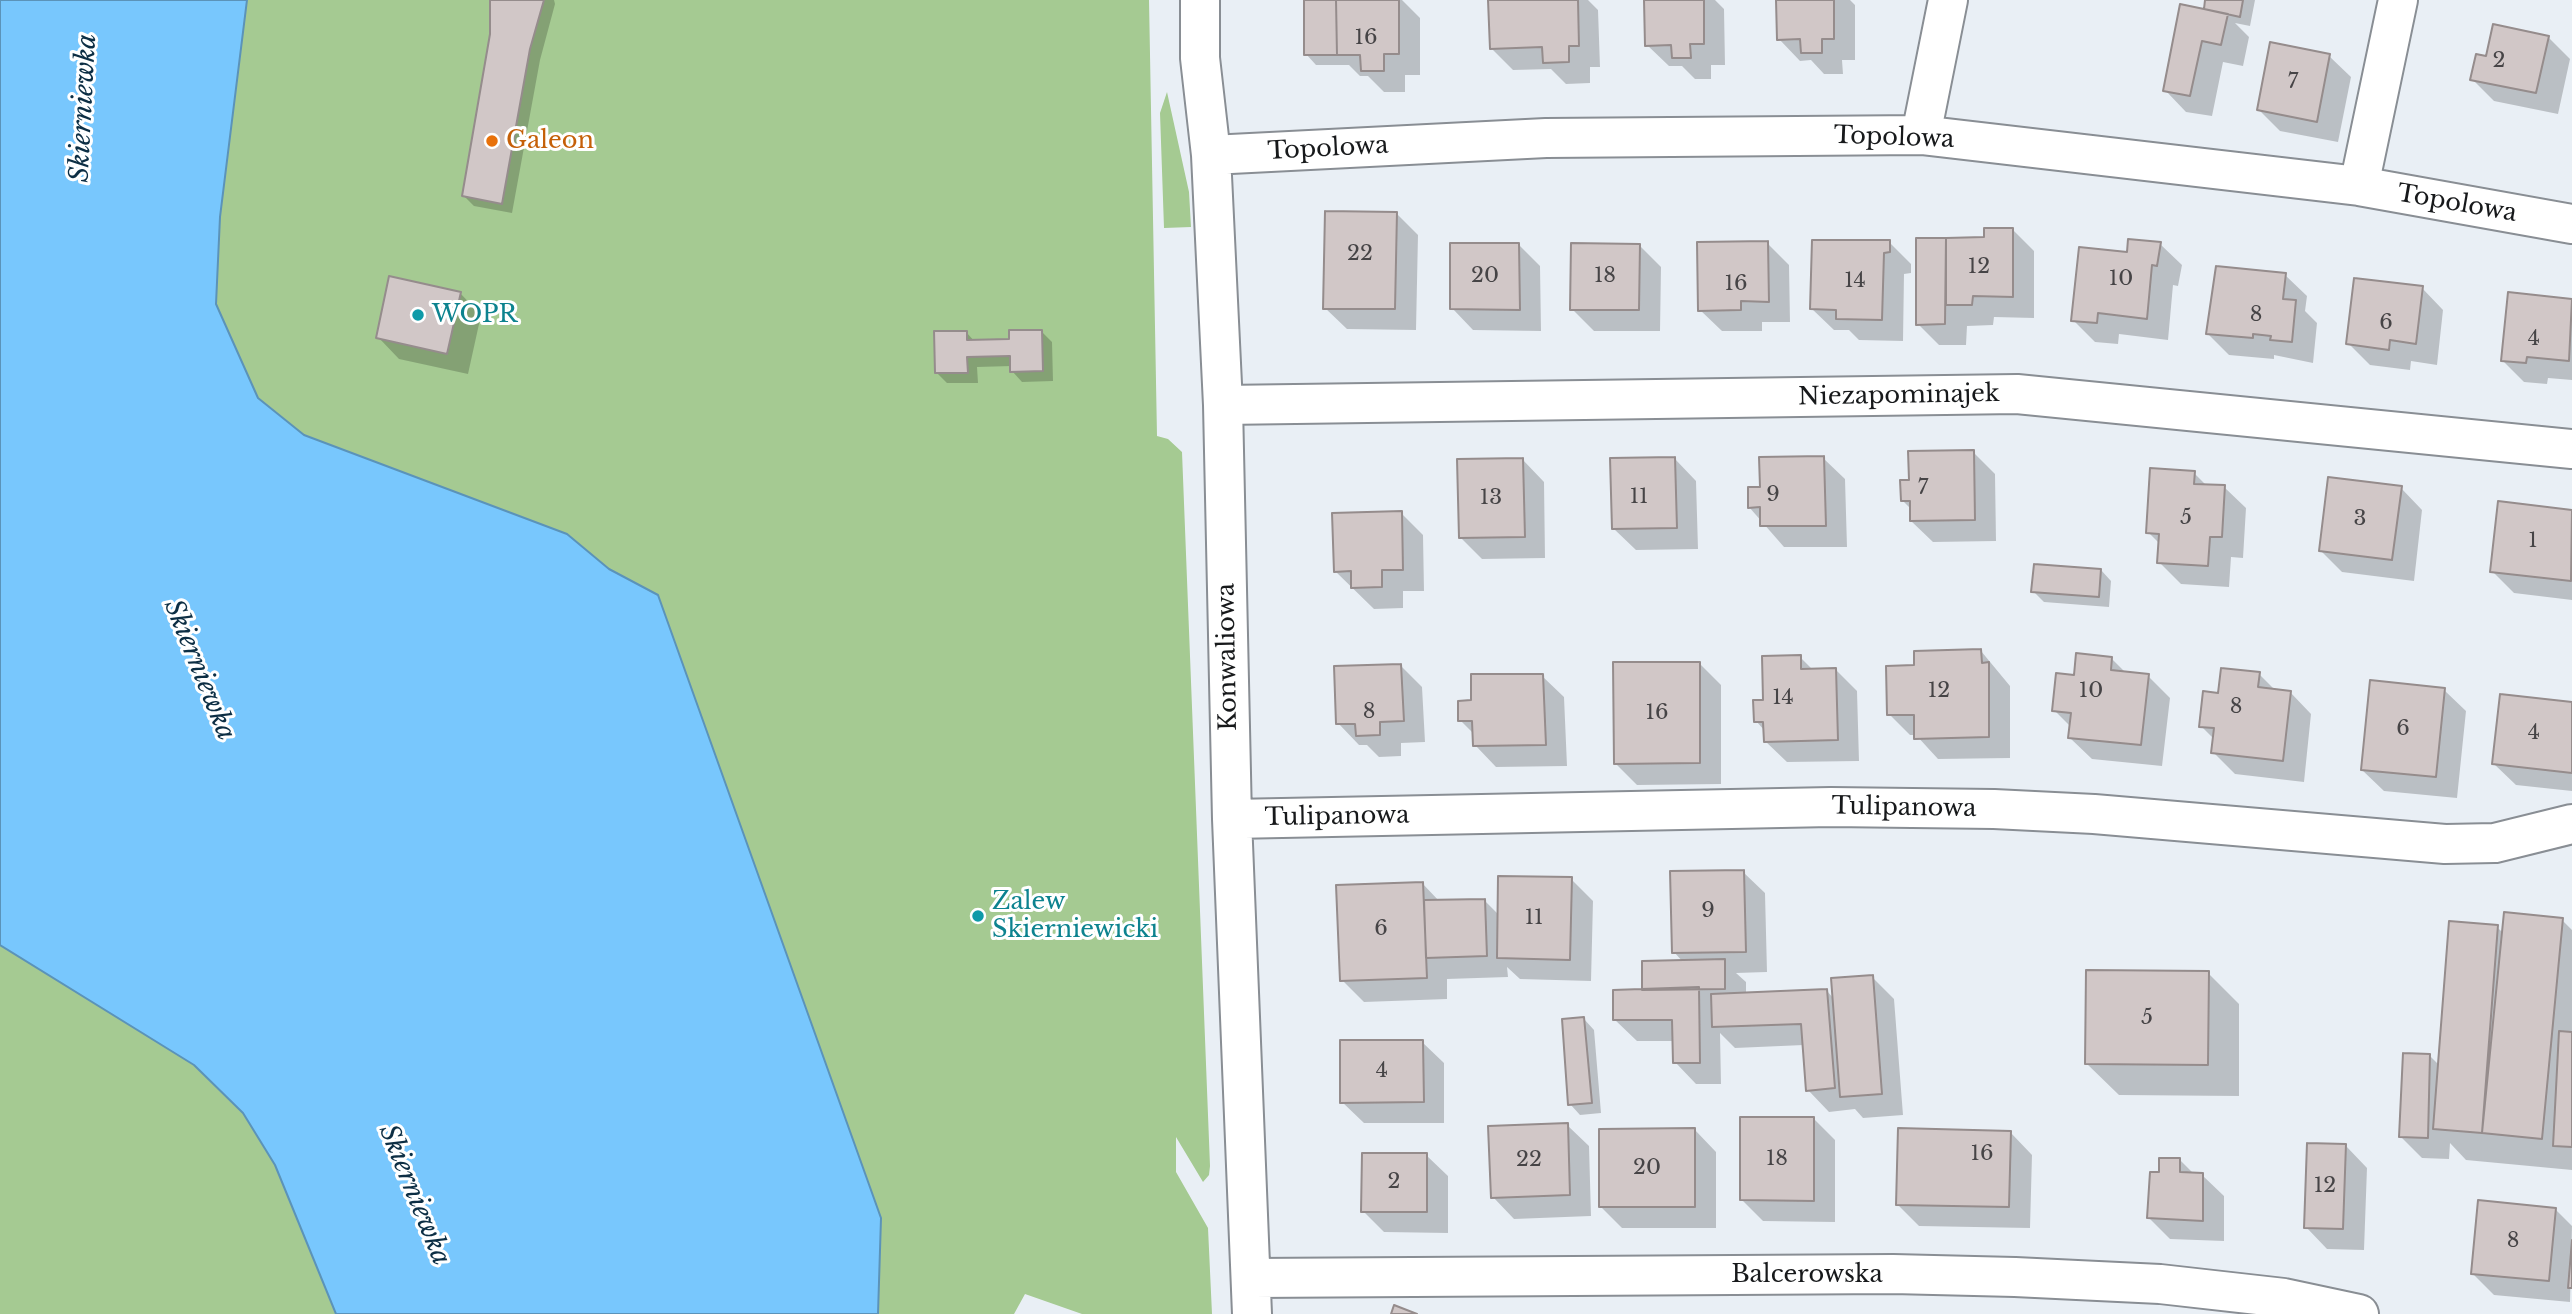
<!DOCTYPE html>
<html>
<head>
<meta charset="utf-8">
<style>
  body { margin:0 }
  canvas { display:block; background:#e9eff5 }
</style>
</head>
<body>
<canvas width="2572" height="1314"></canvas>
<script>
const ctx = document.querySelector('canvas').getContext('2d');
ctx.lineJoin = 'round';
function fillPath(path, color) {
  ctx.fillStyle = color;
  ctx.fill(path, 'evenodd');
}
function toPath(rows) {
  const path = new Path2D();
  for (const r of rows) {
    path.moveTo(r[0], r[1]);
    for (let i = 2; i < r.length; i += 2) path.lineTo(r[i], r[i + 1]);
  }
  return path;
}
function trace(path, color, width, dash) {
  ctx.strokeStyle = color;
  ctx.lineWidth = width;
  ctx.lineCap = dash ? 'butt' : 'round';
  ctx.setLineDash(dash || []);
  ctx.stroke(path);
}
function drawText(font, color, halo, rows, align = 'center') {
  ctx.font = font + ' "Libre Baskerville",serif';
  ctx.lineWidth = 6;
  ctx.setLineDash([]);
  ctx.textBaseline = 'middle';
  ctx.strokeStyle = halo;
  ctx.fillStyle = color;
  for (const [text, x, y, turn = 0] of rows) {
    ctx.save();
    ctx.translate(x, y);
    ctx.rotate((+turn || 0) * Math.PI / 180);
    ctx.textAlign = isNaN(turn) ? turn : align;
    if (halo) ctx.strokeText(text, 0, 0);
    ctx.fillText(text, 0, 0);
    ctx.restore();
  }
}
fillPath(toPath([
  [0,0,1149,0,1157,436,1168,439,1182,452,1210,1166,1209,1175,1203,1182,1176,1137,1176,1172,1208,1228,1212,1314,1082,1314,1025,1294,1014,1314,0,1314],
  [1167,92,1189,192,1191,227,1164,228,1160,113]
]), '#a5ca92');
const water = toPath([
  [0,0,247,0,220,217,216,304,258,398,304,435,567,534,609,569,658,595,881,1218,878,1314,336,1314,275,1165,243,1113,194,1065,0,945,0,0]
]);
fillPath(water, '#78c7fd');
trace(water, '#5b93b9', 2);
fillPath(toPath([
  [492,0,554,0,555,4,540,60,512,213,474,206,464,196,491,35],
  [1305,0,1402,0,1420,18,1420,75,1405,75,1405,92,1384,92,1368,76,1360,76,1349,65,1316,65,1306,54],
  [1490,0,1588,0,1598,10,1600,67,1590,67,1590,83,1566,84,1551,69,1513,70,1491,48],
  [1646,0,1715,0,1724,9,1725,65,1711,65,1711,79,1695,79,1682,66,1669,66,1647,45],
  [1778,0,1850,0,1855,5,1855,60,1842,60,1843,74,1824,74,1811,60,1800,61,1779,39],
  [2207,0,2255,0,2250,26,2235,23,2249,37,2243,66,2223,62,2212,116,2186,112,2165,90,2205,11],
  [2548,37,2570,59,2558,114,2494,101,2472,79,2487,58],
  [2329,56,2351,77,2338,142,2280,131,2259,110],
  [1396,213,1418,235,1416,330,1347,329,1325,308],
  [2012,229,2034,251,2034,318,1994,317,1993,325,1967,326,1966,345,1939,345,1918,324,1918,240,1986,239],
  [1889,242,1911,264,1911,273,1904,274,1903,341,1859,340,1849,330,1834,330,1812,309],
  [1767,243,1789,265,1790,322,1762,322,1762,331,1722,331,1700,310],
  [1518,244,1540,266,1541,331,1473,330,1452,308],
  [2160,244,2182,265,2178,286,2173,285,2168,340,2119,334,2118,344,2095,342,2073,320,2128,254],
  [1639,245,1661,267,1660,331,1594,331,1572,309],
  [2285,275,2307,296,2305,311,2317,323,2313,363,2274,355,2274,359,2229,355,2207,333,2211,301],
  [2422,288,2443,310,2437,365,2411,361,2410,370,2370,365,2348,343],
  [460,293,481,315,468,374,399,359,378,337],
  [2509,294,2572,300,2572,380,2548,378,2547,384,2524,382,2503,361],
  [1042,332,1052,342,1053,381,1022,382,1012,371,1012,366,977,367,978,383,947,383,937,373,967,333,975,342,1011,341],
  [1973,452,1995,474,1996,541,1933,542,1911,521,1911,509,1902,500,1911,481],
  [1823,458,1845,479,1847,547,1784,547,1749,507,1762,489],
  [1675,459,1696,481,1698,549,1636,550,1614,529],
  [1523,460,1544,482,1545,558,1482,559,1460,537],
  [2194,473,2207,486,2224,487,2246,508,2243,558,2231,557,2229,587,2181,584,2159,562,2160,544,2148,532],
  [2401,488,2422,510,2414,581,2342,572,2321,551],
  [2500,503,2572,511,2572,600,2514,593,2492,571],
  [1401,513,1423,535,1424,591,1403,591,1403,608,1374,609,1335,571],
  [2101,570,2111,581,2109,607,2044,602,2033,591],
  [1981,651,2010,686,2010,758,1938,759,1916,735,1910,735,1889,714,1916,667],
  [1800,657,1813,670,1835,669,1857,691,1859,761,1787,762,1765,741,1765,731,1756,721,1765,702],
  [2111,658,2126,673,2148,676,2170,698,2162,766,2092,759,2070,738,2071,727,2054,710,2075,677],
  [1699,663,1721,685,1721,784,1637,785,1615,763],
  [1401,666,1422,687,1425,742,1401,743,1401,756,1379,757,1367,745,1359,745,1338,723],
  [2259,674,2276,691,2290,692,2311,714,2304,782,2235,774,2213,752,2214,739,2201,726,2220,695],
  [1542,676,1564,697,1567,766,1496,767,1475,745,1474,734,1460,720,1473,702],
  [2444,690,2466,711,2457,798,2384,791,2362,770],
  [2572,704,2572,791,2516,785,2494,764],
  [1743,872,1765,893,1767,972,1736,973,1746,982,1746,995,1827,991,1834,999,1872,977,1894,999,1903,1115,1863,1118,1855,1109,1829,1112,1808,1090,1804,1045,1735,1048,1720,1033,1721,1084,1696,1084,1675,1062,1674,1041,1637,1041,1615,1020,1644,991,1683,962,1674,952],
  [1571,879,1593,901,1591,981,1520,979,1507,967,1508,977,1447,979,1447,999,1364,1002,1342,980,1422,883,1440,902,1485,901,1499,915],
  [2562,920,2572,930,2572,1170,2466,1160,2450,1143,2449,1159,2422,1158,2401,1137,2430,1056,2440,1066,2497,927,2503,933],
  [2208,973,2239,1004,2239,1096,2119,1095,2087,1064],
  [1584,1019,1594,1030,1601,1113,1580,1115,1570,1104],
  [1422,1042,1444,1063,1444,1123,1364,1123,1342,1102],
  [1813,1118,1835,1140,1835,1222,1763,1221,1742,1200],
  [1567,1125,1589,1146,1591,1216,1514,1219,1493,1197],
  [1695,1130,1716,1152,1716,1228,1622,1228,1601,1207],
  [2011,1133,2032,1155,2030,1228,1919,1226,1897,1204],
  [2346,1146,2367,1168,2364,1250,2327,1249,2306,1227],
  [1426,1155,1448,1176,1448,1233,1384,1232,1363,1211],
  [2180,1160,2194,1174,2202,1175,2224,1196,2224,1241,2170,1239,2149,1218,2161,1174],
  [2555,1209,2572,1226,2570,1302,2494,1295,2473,1274]
]), '#0003');
const building = toPath([
  [490,0,544,0,530,49,502,204,462,196,490,34,490,0],
  [1304,0,1336,0,1337,55,1304,55,1304,0],
  [1336,0,1399,0,1399,54,1384,54,1384,71,1361,71,1360,55,1337,55,1336,0],
  [1488,0,1578,0,1579,46,1569,46,1569,62,1543,63,1542,47,1490,49,1488,0],
  [1644,0,1704,0,1704,44,1690,44,1691,58,1672,58,1671,45,1645,46,1644,0],
  [1776,0,1834,0,1834,39,1822,39,1822,53,1801,53,1800,39,1777,40,1776,0],
  [2205,0,2243,0,2240,17,2204,9,2205,0],
  [2180,4,2228,14,2221,45,2202,41,2190,96,2163,91,2180,4],
  [2493,24,2549,36,2536,93,2470,80,2476,54,2486,56,2493,24],
  [2270,42,2330,54,2317,122,2257,110,2270,42],
  [1325,211,1397,212,1395,309,1323,309,1325,211],
  [1984,228,2013,228,2013,297,1973,296,1972,305,1946,305,1946,238,1984,237,1984,228],
  [1916,238,1946,238,1945,324,1916,325,1916,238],
  [2128,239,2161,242,2157,266,2152,265,2147,319,2098,313,2097,323,2071,321,2079,247,2127,252,2128,239],
  [1812,240,1890,240,1890,252,1884,253,1882,320,1836,319,1836,310,1810,309,1812,240],
  [1768,241,1769,302,1741,301,1741,310,1698,311,1697,242,1768,241],
  [1450,243,1519,243,1520,310,1450,309,1450,243],
  [1571,243,1640,244,1639,310,1570,310,1571,243],
  [2216,266,2286,273,2283,299,2296,300,2292,342,2270,340,2271,336,2253,334,2253,338,2206,334,2216,266],
  [389,276,461,292,447,354,376,338,389,276],
  [2354,278,2423,286,2416,344,2390,340,2389,350,2346,344,2354,278],
  [2508,292,2572,299,2569,361,2527,357,2526,363,2501,361,2508,292],
  [1009,330,1042,330,1043,371,1010,372,1010,356,967,357,968,373,935,373,934,331,967,331,967,340,1009,339,1009,330],
  [1974,450,1975,520,1910,521,1910,501,1901,501,1900,480,1909,480,1908,451,1974,450],
  [1824,456,1826,526,1760,526,1760,507,1748,508,1748,487,1760,487,1759,457,1824,456],
  [1675,457,1677,528,1612,529,1610,458,1675,457],
  [1523,458,1525,537,1459,538,1457,459,1523,458],
  [2150,468,2195,471,2194,484,2225,485,2222,537,2210,537,2208,566,2157,563,2159,534,2146,533,2150,468],
  [2328,477,2402,486,2392,560,2319,551,2328,477],
  [2498,501,2572,510,2571,581,2490,572,2498,501],
  [1402,511,1403,570,1382,570,1382,587,1351,588,1351,571,1334,572,1332,513,1402,511],
  [2034,564,2101,569,2099,597,2031,592,2034,564],
  [1981,649,1982,663,1989,662,1989,737,1914,739,1914,715,1887,715,1886,666,1914,665,1914,651,1981,649],
  [2076,653,2112,657,2111,670,2149,674,2141,745,2068,738,2071,713,2052,711,2056,673,2074,675,2076,653],
  [1801,655,1801,669,1836,668,1838,740,1764,742,1763,722,1754,722,1753,700,1763,700,1762,656,1801,655],
  [1613,662,1700,662,1700,763,1614,764,1613,662],
  [1401,664,1404,721,1380,722,1380,735,1356,736,1355,724,1336,724,1334,666,1401,664],
  [2221,668,2260,672,2258,687,2291,691,2283,761,2211,753,2214,728,2199,727,2203,691,2218,693,2221,668],
  [1471,674,1543,674,1546,745,1473,746,1472,721,1458,721,1458,701,1471,700,1471,674],
  [2370,680,2445,688,2436,777,2361,770,2370,680],
  [2500,694,2572,702,2572,773,2492,764,2500,694],
  [1744,870,1746,952,1672,953,1670,871,1744,870],
  [1498,876,1572,877,1570,960,1497,958,1498,876],
  [1423,882,1427,978,1340,981,1336,885,1423,882],
  [1485,899,1487,956,1426,958,1424,900,1485,899],
  [2504,912,2563,918,2542,1139,2482,1133,2504,912],
  [2449,921,2498,925,2482,1133,2433,1129,2449,921],
  [1725,959,1725,989,1642,990,1642,961,1725,959],
  [2086,970,2209,971,2208,1065,2085,1064,2086,970],
  [1873,975,1882,1094,1840,1097,1831,978,1873,975],
  [1699,987,1700,1063,1673,1063,1672,1020,1613,1020,1613,990,1699,987],
  [1827,989,1835,1088,1806,1091,1801,1024,1712,1027,1711,994,1827,989],
  [1584,1017,1592,1103,1568,1105,1562,1019,1584,1017],
  [2559,1031,2572,1032,2572,1147,2553,1146,2559,1031],
  [1340,1040,1423,1040,1424,1102,1340,1103,1340,1040],
  [2403,1053,2430,1054,2428,1138,2399,1137,2403,1053],
  [1740,1117,1814,1117,1814,1201,1740,1200,1740,1117],
  [1568,1123,1570,1195,1491,1198,1488,1126,1568,1123],
  [1695,1128,1695,1207,1599,1207,1599,1129,1695,1128],
  [1898,1128,2011,1131,2009,1207,1896,1205,1898,1128],
  [2307,1143,2346,1144,2343,1229,2304,1228,2307,1143],
  [1362,1153,1427,1153,1427,1212,1361,1212,1362,1153],
  [2159,1158,2180,1158,2180,1172,2203,1173,2203,1221,2147,1218,2150,1172,2159,1172,2159,1158],
  [2478,1200,2556,1208,2549,1281,2471,1274,2478,1200],
  [2572,1240,2572,1288,2568,1288,2572,1240],
  [1394,1305,1417,1314,1391,1314,1394,1305]
]);
fillPath(building, '#d1c7c7');
trace(building, '#958c8c', 2);
const minor = toPath([
  [1200,0,1200,58,1211,155,1223,405,1232,819,1252,1314],
  [1921,135,1948,0],
  [1211,155,1546,138,1921,135,2359,186,2572,224],
  [2359,186,2398,0],
  [1223,405,2017,394,2572,449],
  [1232,819,1831,807,1994,809,2094,814,2445,844,2495,843,2572,824],
  [1253,1278,1893,1274,2015,1277,2160,1284,2284,1298,2359,1314]
]);
trace(minor, '#898e94', 42);
trace(minor, '#fff', 38);
for (const [x, y, r, color] of [
  [492,141,7,"#e8710a"],
  [418,315,7,"#0f9aa8"],
  [978,916,7,"#0f9aa8"]
]) {
  const dot = new Path2D();
  dot.arc(x, y, r, 0, 2 * Math.PI);
  ctx.fillStyle = color;
  ctx.fill(dot);
  trace(dot, '#fff', 2.5);
}
drawText('21px', '#464446', null, [
  ["16",1366,38],
  ["2",2499,61],
  ["7",2293,82],
  ["22",1360,254],
  ["12",1979,267],
  ["20",1485,276],
  ["18",1605,276],
  ["10",2121,279],
  ["14",1855,281],
  ["16",1736,284],
  ["8",2256,315],
  ["6",2386,323],
  ["4",2534,339],
  ["7",1923,488],
  ["9",1773,495],
  ["11",1639,497],
  ["13",1491,498],
  ["5",2186,518],
  ["3",2360,519],
  ["1",2533,541],
  ["12",1939,691],
  ["10",2091,691],
  ["14",1783,698],
  ["8",2236,707],
  ["8",1369,712],
  ["16",1657,713],
  ["6",2403,729],
  ["4",2534,733],
  ["9",1708,911],
  ["11",1534,918],
  ["6",1381,929],
  ["5",2147,1018],
  ["4",1382,1071],
  ["16",1982,1154],
  ["18",1777,1159],
  ["22",1529,1160],
  ["20",1647,1168],
  ["2",1394,1182],
  ["12",2325,1186],
  ["8",2513,1241]
]);
drawText('24px', '#17191b', '#fff', [
  ["Topolowa",1894,138,2],
  ["Topolowa",1328,149,-3],
  ["Topolowa",2457,204,10],
  ["Niezapominajek",1899,396,-1],
  ["Konwaliowa",1228,657,-91],
  ["Tulipanowa",1904,808,1],
  ["Tulipanowa",1337,817,-1],
  ["Balcerowska",1807,1275]
]);
drawText('24px', '#c56008', '#fff', [
  ["Galeon",506,141]
], 'left');
drawText('24px', '#0d838f', '#fff', [
  ["WOPR",432,315],
  ["Zalew",992,902],
  ["Skierniewicki",992,930]
], 'left');
drawText('italic 26px', '#0c2e44', '#fff', [
  ["Skierniewka",84,108,-87],
  ["Skierniewka",199,670,68],
  ["Skierniewka",414,1195,68]
]);
</script>
</body>
</html>
